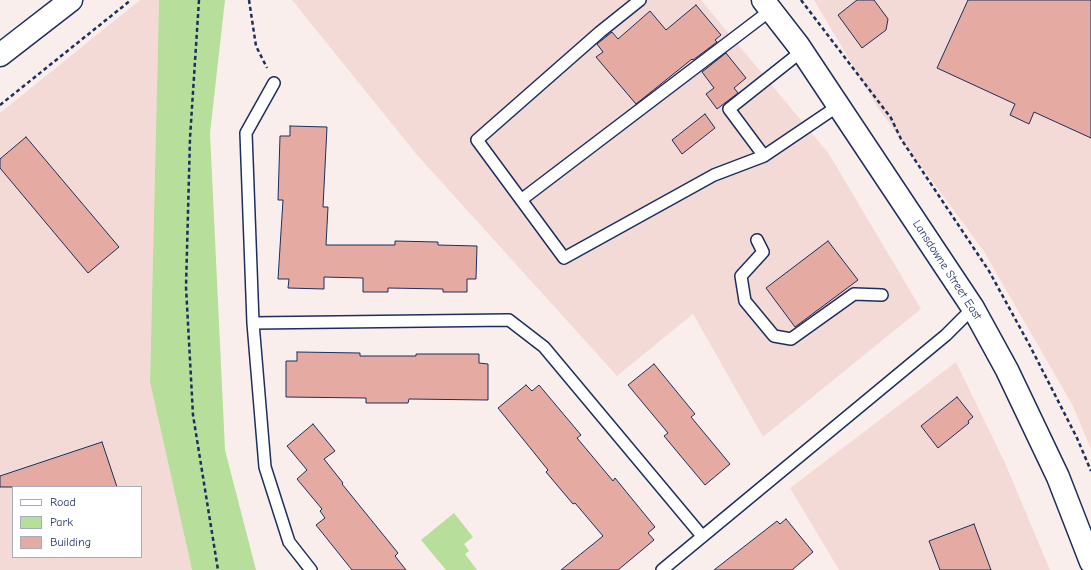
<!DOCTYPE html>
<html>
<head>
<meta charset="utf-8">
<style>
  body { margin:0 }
  #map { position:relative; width:1091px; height:570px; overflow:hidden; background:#faeeec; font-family:"Comic Neue",sans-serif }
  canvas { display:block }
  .legend { position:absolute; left:12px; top:486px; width:130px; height:72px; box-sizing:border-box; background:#fff; border:1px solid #a4acbf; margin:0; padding:5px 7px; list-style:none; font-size:12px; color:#1b2f5e }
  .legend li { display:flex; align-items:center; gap:8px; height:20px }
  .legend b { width:20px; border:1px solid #a4acbf }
</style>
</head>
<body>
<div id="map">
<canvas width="1091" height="570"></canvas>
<ul class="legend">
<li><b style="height:5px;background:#fff"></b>Road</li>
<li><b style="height:11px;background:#b7de9a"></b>Park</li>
<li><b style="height:11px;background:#e5aba2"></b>Building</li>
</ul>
</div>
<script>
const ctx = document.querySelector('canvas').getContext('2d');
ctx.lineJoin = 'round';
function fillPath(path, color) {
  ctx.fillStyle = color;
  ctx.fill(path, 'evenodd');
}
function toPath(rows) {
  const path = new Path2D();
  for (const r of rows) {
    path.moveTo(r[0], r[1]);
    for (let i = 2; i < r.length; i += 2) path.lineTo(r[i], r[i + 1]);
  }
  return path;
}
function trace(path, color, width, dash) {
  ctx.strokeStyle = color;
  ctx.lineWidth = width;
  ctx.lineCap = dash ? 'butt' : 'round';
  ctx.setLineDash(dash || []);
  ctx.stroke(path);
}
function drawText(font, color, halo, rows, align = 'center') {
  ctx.font = font + ' "Comic Neue",sans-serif';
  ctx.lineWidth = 3.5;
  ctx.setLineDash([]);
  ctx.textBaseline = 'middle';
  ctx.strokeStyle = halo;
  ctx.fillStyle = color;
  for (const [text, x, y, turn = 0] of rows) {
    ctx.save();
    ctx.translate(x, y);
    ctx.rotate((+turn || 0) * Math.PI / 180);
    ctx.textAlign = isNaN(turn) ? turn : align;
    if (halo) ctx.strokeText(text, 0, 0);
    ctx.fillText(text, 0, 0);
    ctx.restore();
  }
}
fillPath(toPath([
  [140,0,159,0,150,382,192,570,0,570,0,113],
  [13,487,141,487,141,557,13,557],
  [292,0,701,0,829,154,921,309,763,437,693,314,617,376,417,155],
  [814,0,1091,0,1091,449,1073,406,983,250,878,108],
  [956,362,1005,463,1050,570,839,570,790,488]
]), '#f4dad6');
fillPath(toPath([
  [159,0,225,0,210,133,225,450,256,570,192,570,150,382],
  [454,513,473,537,464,544,469,551,465,554,477,570,446,570,421,540]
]), '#b7de9a');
const building = toPath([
  [857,0,874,0,888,19,886,30,862,48,838,15,857,0],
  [968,0,1091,0,1091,138,1034,112,1029,124,1010,115,1015,104,937,68,968,0],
  [696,5,721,35,715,40,717,42,693,60,692,59,636,104,596,57,603,52,597,44,612,32,618,39,650,11,666,30,696,5],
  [726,53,746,78,734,88,738,93,717,109,706,94,714,88,702,72,726,53],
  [705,114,715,128,682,154,672,140,705,114],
  [290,126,327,127,323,207,328,207,326,245,395,245,395,241,438,242,438,245,477,246,476,279,467,279,467,292,443,292,443,289,388,288,388,292,363,292,363,278,324,277,324,289,288,288,289,279,278,279,283,200,278,200,280,136,290,136,290,126],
  [26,137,119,247,88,273,0,168,0,159,26,137],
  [828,241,858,280,795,327,766,288,828,241],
  [297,352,360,353,360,356,416,356,416,354,479,354,479,363,488,364,488,400,409,399,408,403,366,403,366,398,286,397,286,361,297,361,297,352],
  [654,364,695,414,691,417,730,464,705,485,664,436,668,433,628,385,654,364],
  [526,385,532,391,539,385,581,435,577,438,613,481,615,478,655,527,648,533,654,540,618,570,561,570,603,536,575,503,573,504,546,472,548,470,498,408,526,385],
  [957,397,973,417,968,421,969,423,938,448,921,426,957,397],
  [313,424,335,451,324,459,343,483,342,484,398,553,395,556,406,570,352,570,316,525,325,518,320,511,322,509,297,479,307,470,287,446,313,424],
  [102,442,117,487,0,487,0,476,102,442],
  [786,519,813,552,792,570,714,570,777,521,780,524,786,519],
  [974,524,991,570,940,570,929,541,974,524]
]);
fillPath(building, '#e5aba2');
trace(building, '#1b2f5e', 1);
const lane = toPath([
  [640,0,600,32,477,140,564,258,714,175,764,156,838,106],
  [274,83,246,133,253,323,265,467,289,542,311,570],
  [764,156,729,109,802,51],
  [521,200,771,10],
  [757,240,763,252,741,276,745,301,774,336,791,339,854,294,882,295],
  [253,323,509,320,544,347,702,536],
  [662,570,946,335,973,308]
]);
const secondary = toPath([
  [763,0,798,45,973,308,1007,370,1058,477,1091,562],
  [0,55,71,0]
]);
trace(lane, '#1b2f5e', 14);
trace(secondary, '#1b2f5e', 25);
trace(toPath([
  [199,0,190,138,186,287,193,415,218,570],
  [249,0,256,46,267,68],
  [801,0,891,118,901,139,989,271,1030,346,1077,438,1091,471],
  [0,105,131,0]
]), '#1b2f5e', 2.5, [4, 3]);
trace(lane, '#fff', 11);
trace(secondary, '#fff', 22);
drawText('12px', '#1b2f5e', '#fff', [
  ["Lansdowne Street East",947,270,57]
]);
</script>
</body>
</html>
